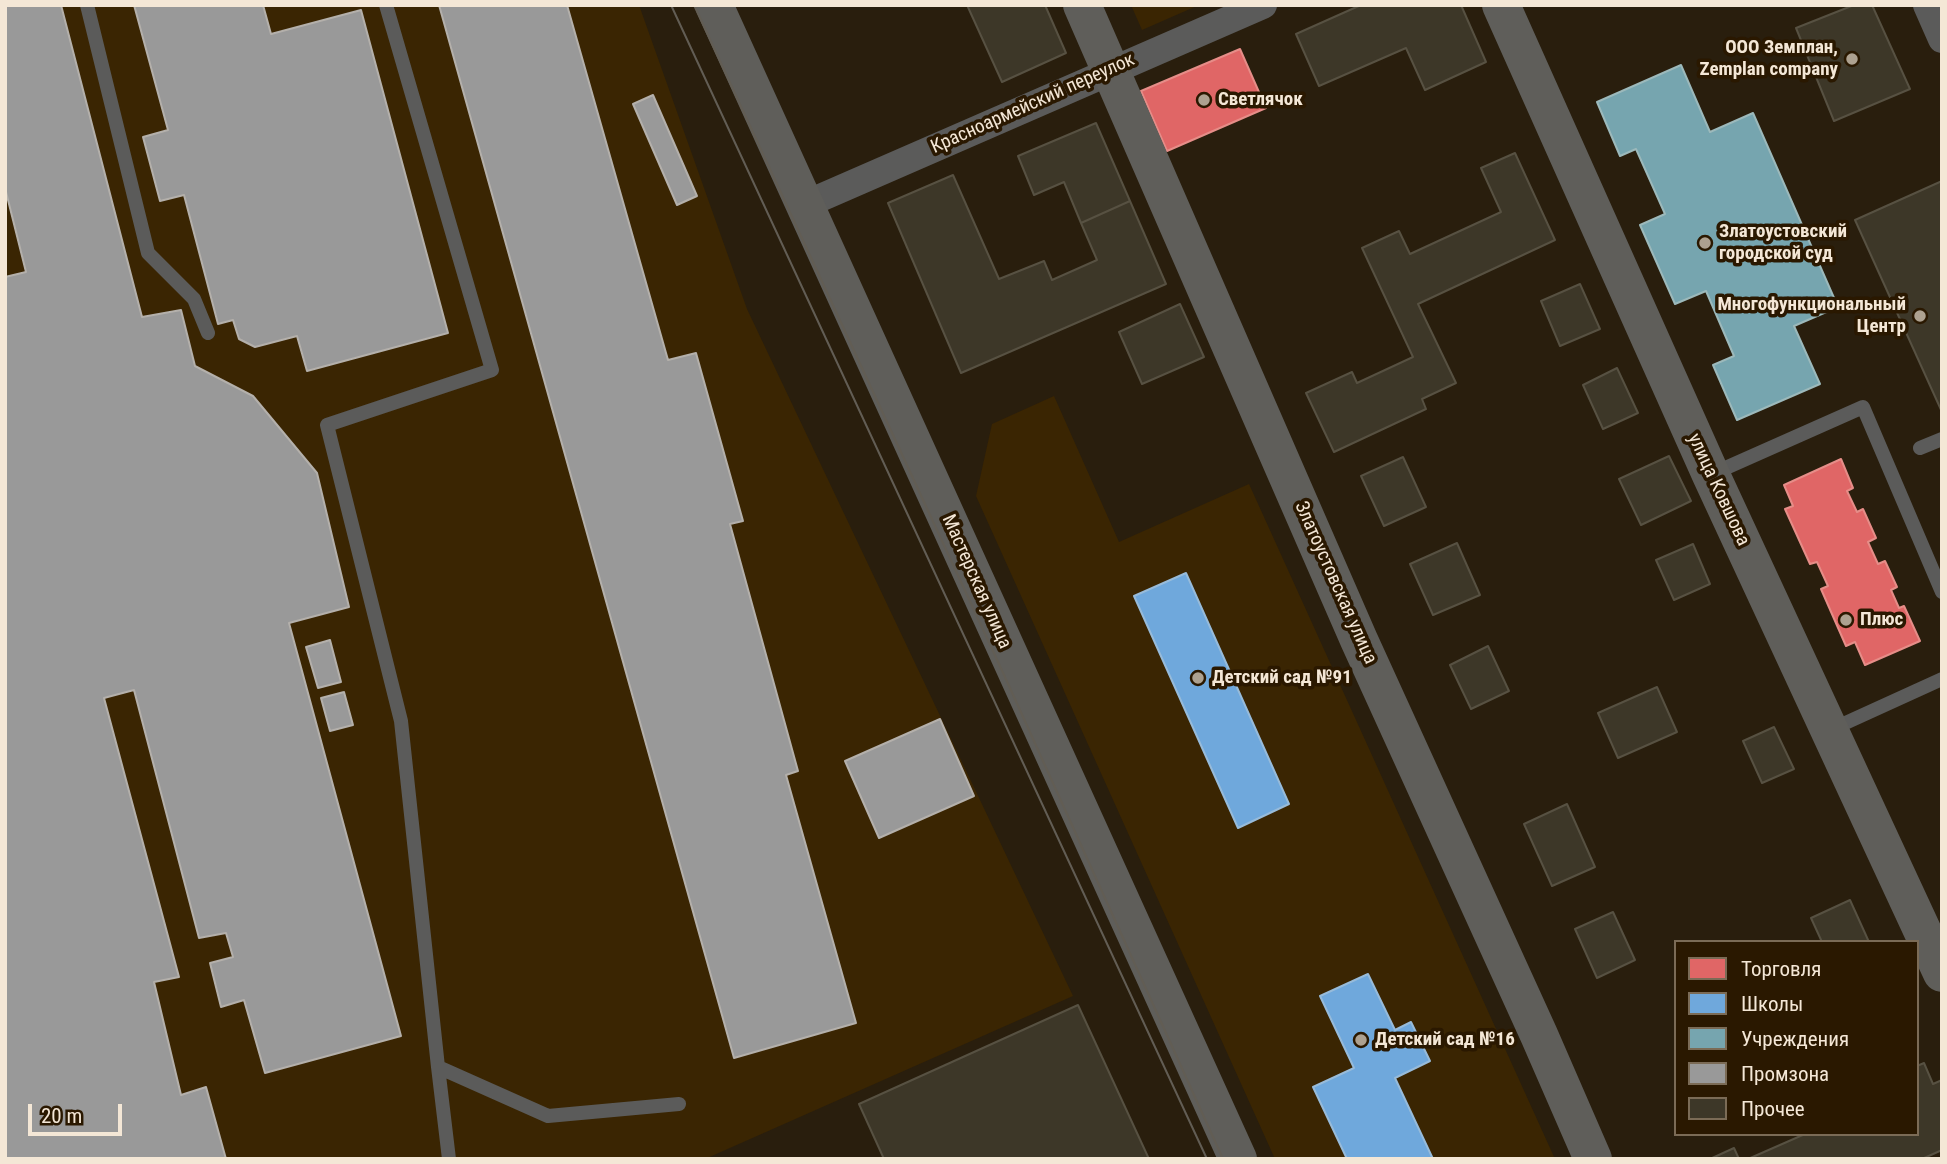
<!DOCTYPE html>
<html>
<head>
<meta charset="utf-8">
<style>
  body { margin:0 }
  #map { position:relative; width:1947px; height:1164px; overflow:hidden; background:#291e0d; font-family:"Roboto Condensed",sans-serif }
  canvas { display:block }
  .frame { position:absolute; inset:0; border:7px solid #f4e7d6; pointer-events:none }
  .legend { position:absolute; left:1674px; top:940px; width:245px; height:196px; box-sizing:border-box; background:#2a1800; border:2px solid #7b6b56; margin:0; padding:9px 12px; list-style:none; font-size:21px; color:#f4e7d6 }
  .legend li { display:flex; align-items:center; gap:14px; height:35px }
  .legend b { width:35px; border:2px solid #7b6b56 }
  .scale { position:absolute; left:28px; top:1104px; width:94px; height:32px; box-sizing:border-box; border:4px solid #f4e7d6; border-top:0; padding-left:9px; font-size:21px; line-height:24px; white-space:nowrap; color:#f4e7d6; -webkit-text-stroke:5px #2a1800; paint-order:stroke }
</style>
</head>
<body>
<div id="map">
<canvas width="1947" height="1164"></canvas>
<div class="frame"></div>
<ul class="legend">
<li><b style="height:19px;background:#e06666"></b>Торговля</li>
<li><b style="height:19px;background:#6fa8dc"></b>Школы</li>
<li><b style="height:19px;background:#76a5af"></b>Учреждения</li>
<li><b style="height:19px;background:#999"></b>Промзона</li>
<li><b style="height:19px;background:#3d3728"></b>Прочее</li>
</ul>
<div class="scale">20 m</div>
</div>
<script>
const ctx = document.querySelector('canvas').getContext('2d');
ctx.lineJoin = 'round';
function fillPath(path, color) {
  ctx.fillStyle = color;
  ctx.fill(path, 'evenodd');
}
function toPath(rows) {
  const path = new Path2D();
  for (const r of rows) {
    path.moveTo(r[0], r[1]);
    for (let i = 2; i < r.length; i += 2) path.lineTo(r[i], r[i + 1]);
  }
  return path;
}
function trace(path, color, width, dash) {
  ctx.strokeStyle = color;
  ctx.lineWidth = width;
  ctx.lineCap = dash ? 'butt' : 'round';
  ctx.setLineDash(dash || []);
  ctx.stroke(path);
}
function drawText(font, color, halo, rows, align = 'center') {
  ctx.font = font + ' "Roboto Condensed",sans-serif';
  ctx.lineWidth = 7;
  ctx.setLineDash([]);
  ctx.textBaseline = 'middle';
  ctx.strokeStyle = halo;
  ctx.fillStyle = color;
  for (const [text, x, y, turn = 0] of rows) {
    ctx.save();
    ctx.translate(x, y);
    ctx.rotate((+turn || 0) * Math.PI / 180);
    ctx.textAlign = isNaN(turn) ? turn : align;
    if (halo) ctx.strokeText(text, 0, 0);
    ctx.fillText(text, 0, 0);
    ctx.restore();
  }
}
fillPath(toPath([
  [5,5,639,5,747,309,1073,996,705,1159,5,1159],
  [1131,5,1199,5,1142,30],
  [1054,396,1119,542,1249,484,1555,1159,1275,1159,976,496,992,424]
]), '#3a2502');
const shops = toPath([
  [1240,49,1266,108,1167,151,1141,91,1240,49],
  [1841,459,1853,488,1847,491,1857,512,1863,509,1876,538,1868,542,1878,564,1885,561,1897,587,1891,590,1899,608,1904,606,1920,641,1865,665,1855,642,1846,646,1821,589,1828,586,1817,562,1810,564,1785,509,1793,506,1784,485,1841,459]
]);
fillPath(shops, '#e06666');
trace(shops, '#e68d88', 2);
const schools = toPath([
  [1186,573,1289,804,1238,828,1134,596,1186,573],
  [1368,974,1395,1030,1411,1022,1430,1061,1395,1078,1433,1159,1347,1159,1313,1087,1354,1068,1320,996,1368,974]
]);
fillPath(schools, '#6fa8dc');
trace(schools, '#97bbda', 2);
const public = toPath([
  [1681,65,1710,132,1753,113,1838,307,1794,326,1820,384,1737,420,1713,365,1734,356,1706,291,1675,304,1640,225,1665,214,1636,149,1620,156,1597,102,1681,65]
]);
fillPath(public, '#76a5af');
trace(public, '#9cb9bb', 2);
const industry = toPath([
  [5,5,61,5,142,317,181,310,195,366,253,396,317,473,349,607,289,623,401,1036,265,1073,244,1000,221,1007,210,963,233,957,226,933,199,938,134,690,104,698,179,977,154,982,181,1095,206,1087,226,1159,5,1159,5,277,26,272,5,188,5,5],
  [134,5,263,5,271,34,361,10,448,333,307,371,297,336,255,347,239,339,233,320,218,324,184,195,160,201,143,137,168,130,134,5],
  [439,5,567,5,668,360,696,353,743,521,730,524,798,771,786,775,856,1023,734,1058,439,5],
  [653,95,697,196,677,205,633,104,653,95],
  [330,640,341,682,318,688,306,647,330,640],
  [344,692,353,725,330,731,321,698,344,692],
  [940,719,974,796,879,838,845,761,940,719]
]);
fillPath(industry, '#999');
trace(industry, '#b4b0ab', 2);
const building = toPath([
  [967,5,1045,5,1066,53,1002,82,967,5],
  [1361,5,1461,5,1486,62,1425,90,1406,48,1319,86,1296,34,1361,5],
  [1854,5,1872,5,1910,89,1834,121,1796,28,1854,5],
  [1096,123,1130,201,1081,223,1064,182,1034,195,1018,156,1096,123],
  [1515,153,1555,240,1418,304,1456,383,1422,399,1426,409,1334,452,1306,393,1352,372,1357,383,1413,357,1362,248,1399,231,1410,254,1501,212,1481,168,1515,153],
  [953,175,999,279,1044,261,1052,280,1097,260,1081,223,1130,201,1166,284,961,373,888,203,953,175],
  [1942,181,1942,412,1855,220,1942,181],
  [1580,284,1600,329,1560,346,1541,301,1580,284],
  [1180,304,1204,357,1142,384,1119,332,1180,304],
  [1617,368,1638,413,1603,429,1583,385,1617,368],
  [1669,456,1691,501,1641,525,1619,479,1669,456],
  [1403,457,1426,507,1384,526,1361,476,1403,457],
  [1457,543,1480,595,1433,615,1410,564,1457,543],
  [1693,544,1710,584,1674,600,1656,560,1693,544],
  [1488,646,1509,691,1471,709,1450,665,1488,646],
  [1657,687,1677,732,1618,758,1598,713,1657,687],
  [1774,727,1794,769,1762,783,1743,741,1774,727],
  [1567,804,1595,867,1552,886,1524,824,1567,804],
  [1850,900,1869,942,1822,942,1811,918,1850,900],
  [1613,912,1635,960,1597,978,1575,929,1613,912],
  [1078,1005,1149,1159,884,1159,859,1104,1078,1005],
  [1924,1063,1933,1084,1942,1080,1942,1150,1922,1159,1748,1159,1805,1134,1917,1134,1917,1066,1924,1063],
  [1734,1148,1739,1159,1710,1159,1734,1148]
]);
fillPath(building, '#3d3728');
trace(building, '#575142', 2);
trace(toPath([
  [87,5,148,253,194,299,208,333],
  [386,5,492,370,327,425,401,721,438,1067,548,1116,679,1104],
  [1920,448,1942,439],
  [1712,474,1863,407,1942,592],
  [1830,730,1942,679],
  [438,1067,449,1159]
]), '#5b5b5a', 14);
trace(toPath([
  [1927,5,1942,39],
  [804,205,1263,5]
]), '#5b5b5a', 28);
trace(toPath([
  [714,5,1238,1159],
  [1082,5,1359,640,1539,1035,1593,1159],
  [1501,5,1711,475,1942,973]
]), '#5f5e5a', 38);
trace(toPath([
  [671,5,1207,1159],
  [694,5,1005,677,1223,1159]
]), '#625d54', 2);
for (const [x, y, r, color] of [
  [1852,59,7,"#ada190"],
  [1204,100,7,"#ada190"],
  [1705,243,7,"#ada190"],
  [1920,316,7,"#ada190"],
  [1846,620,7,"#ada190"],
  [1198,678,7,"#ada190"],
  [1361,1040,7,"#ada190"]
]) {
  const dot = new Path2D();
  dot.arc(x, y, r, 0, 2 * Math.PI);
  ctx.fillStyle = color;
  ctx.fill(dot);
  trace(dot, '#2a1800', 2.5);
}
drawText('bold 19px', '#f4e7d6', '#2a1800', [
  ["ООО Земплан,",1838,48,"right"],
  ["Zemplan company",1838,70,"right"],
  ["Светлячок",1218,100],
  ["Златоустовский",1719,232],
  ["городской суд",1719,254],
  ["Многофункциональный",1906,305,"right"],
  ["Центр",1906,327,"right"],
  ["Плюс",1860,620],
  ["Детский сад №91",1212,678],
  ["Детский сад №16",1375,1040]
], 'left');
drawText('19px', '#f4e7d6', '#2a1800', [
  ["Красноармейский переулок",1033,104,-24],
  ["улица Ковшова",1718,490,65],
  ["Мастерская улица",976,582,66],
  ["Златоустовская улица",1335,583,66]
]);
</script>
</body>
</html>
